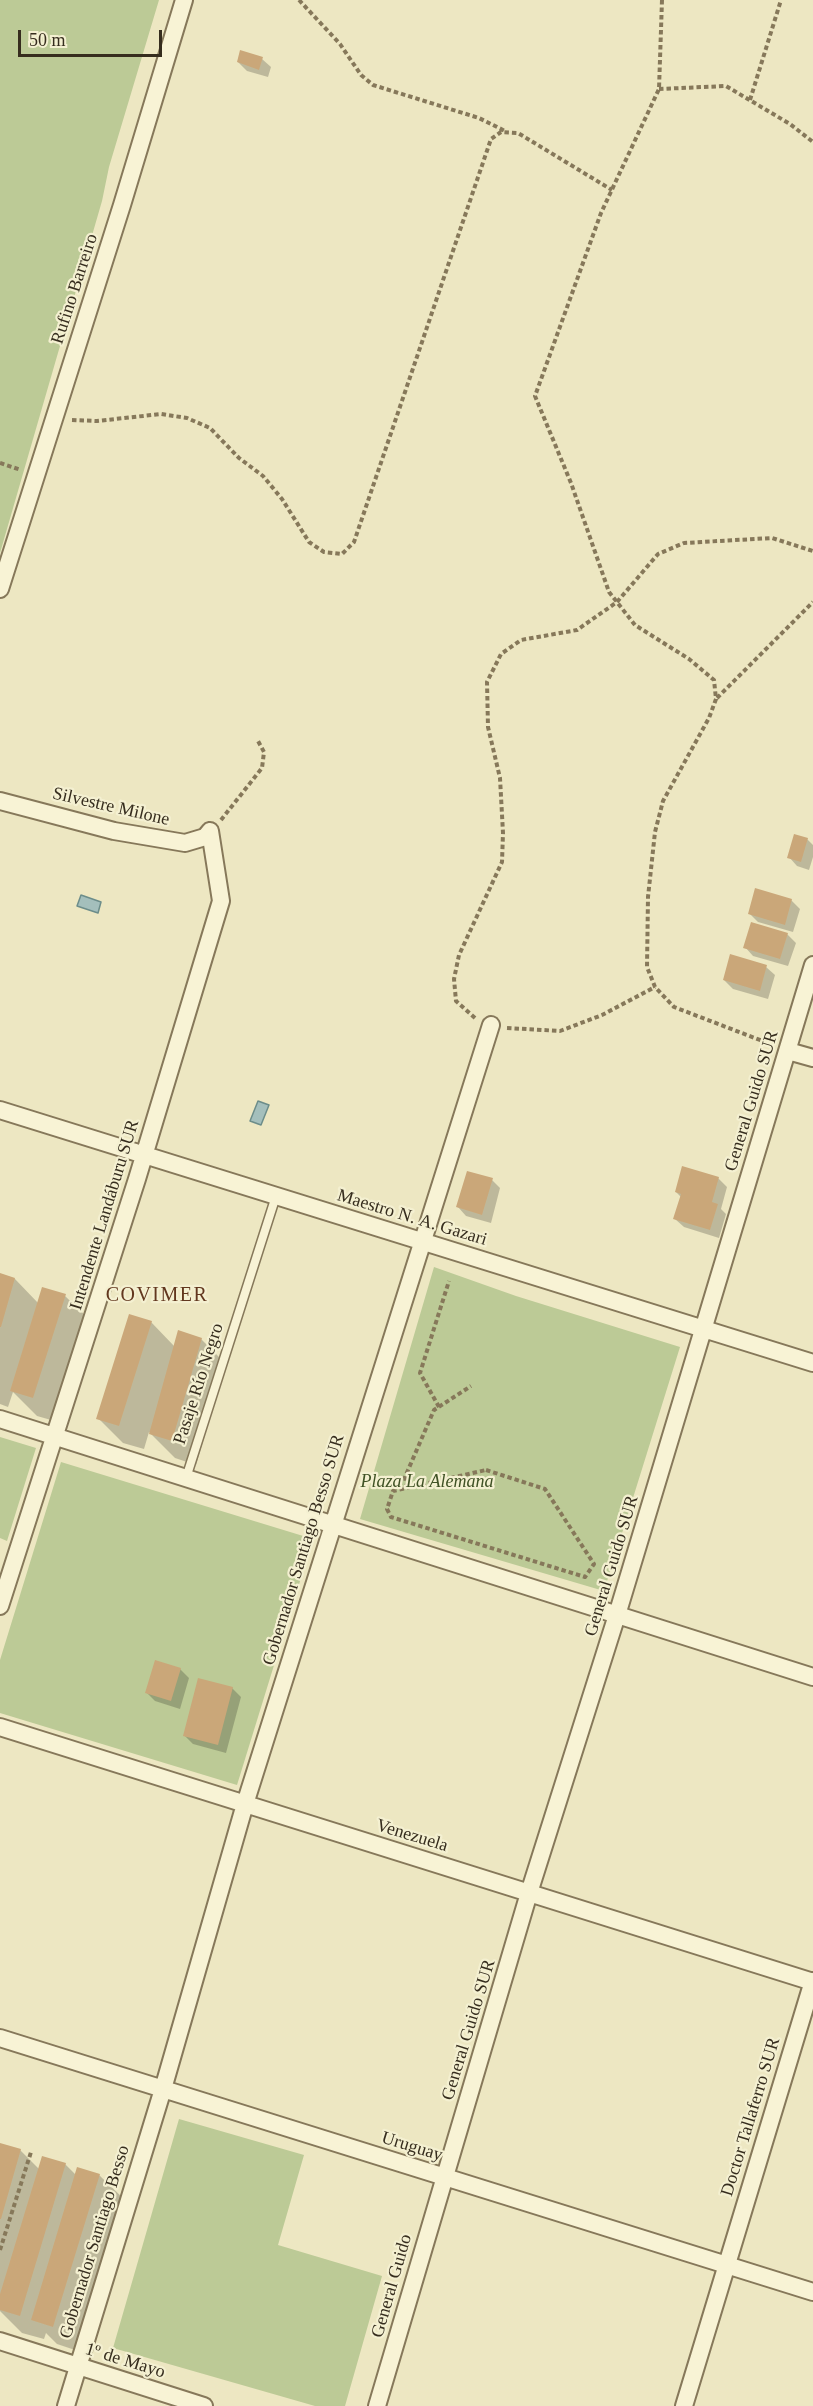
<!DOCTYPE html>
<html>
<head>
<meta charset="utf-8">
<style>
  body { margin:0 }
  #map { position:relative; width:813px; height:2406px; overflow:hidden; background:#ede7c2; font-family:"Times New Roman",serif }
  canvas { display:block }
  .scale { position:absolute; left:18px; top:30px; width:144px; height:27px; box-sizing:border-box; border:3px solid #362d1e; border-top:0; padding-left:8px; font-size:18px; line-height:21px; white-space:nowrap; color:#362d1e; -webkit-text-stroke:4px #f4f0d1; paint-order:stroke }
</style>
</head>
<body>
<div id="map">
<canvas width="813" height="2406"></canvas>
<div class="scale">50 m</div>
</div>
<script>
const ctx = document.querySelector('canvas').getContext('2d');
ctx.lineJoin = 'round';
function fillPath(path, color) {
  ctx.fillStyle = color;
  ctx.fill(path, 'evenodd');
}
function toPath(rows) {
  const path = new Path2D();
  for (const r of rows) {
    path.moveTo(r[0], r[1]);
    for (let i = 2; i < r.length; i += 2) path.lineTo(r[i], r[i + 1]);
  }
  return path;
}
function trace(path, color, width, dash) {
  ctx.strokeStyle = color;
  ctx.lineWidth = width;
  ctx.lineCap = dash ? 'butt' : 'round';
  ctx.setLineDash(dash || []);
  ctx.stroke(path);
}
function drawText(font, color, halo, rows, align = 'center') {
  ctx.font = font + ' "Times New Roman",serif';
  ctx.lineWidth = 4.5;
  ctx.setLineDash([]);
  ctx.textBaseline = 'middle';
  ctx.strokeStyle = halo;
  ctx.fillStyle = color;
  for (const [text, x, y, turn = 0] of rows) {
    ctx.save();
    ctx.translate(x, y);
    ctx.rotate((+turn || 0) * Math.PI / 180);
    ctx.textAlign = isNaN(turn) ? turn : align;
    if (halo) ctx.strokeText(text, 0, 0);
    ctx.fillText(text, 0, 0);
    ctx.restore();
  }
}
fillPath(toPath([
  [0,0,159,0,109,167,102,201,0,553],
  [434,1267,516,1296,680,1347,604,1591,360,1519],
  [0,1437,36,1448,7,1541,0,1538],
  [61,1462,313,1539,237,1785,0,1713,0,1660],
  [179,2119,304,2155,278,2245,382,2276,345,2406,315,2406,113,2348]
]), '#bcca96');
const water = toPath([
  [81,895,101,902,98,913,77,906,81,895],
  [258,1101,269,1105,261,1125,250,1121,258,1101]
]);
fillPath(water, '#a4bfbc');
trace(water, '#6c8d8a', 1.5);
fillPath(toPath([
  [262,59,271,67,268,77,247,71,238,62],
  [807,839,813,845,813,857,809,870,797,866,789,857],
  [791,900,800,909,793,932,758,922,749,913],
  [787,934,796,943,788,966,753,956,745,947],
  [766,967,775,975,768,999,733,989,724,980],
  [718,1178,727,1187,721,1209,726,1214,719,1238,684,1227,675,1219,681,1197,676,1192],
  [492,1180,500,1188,491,1223,466,1216,458,1207],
  [0,1275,15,1279,39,1304,65,1296,90,1320,58,1422,37,1416,13,1392,8,1407,0,1404],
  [151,1322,175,1347,201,1339,226,1364,196,1465,175,1458,149,1432,144,1449,123,1443,98,1418],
  [180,1669,189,1678,180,1709,155,1701,147,1693],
  [232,1688,241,1697,226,1753,193,1744,184,1735],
  [0,2145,20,2150,39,2169,65,2164,76,2175,99,2175,124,2199,78,2351,57,2344,46,2333,44,2339,22,2333,0,2311]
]), '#0003');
fillPath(toPath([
  [240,50,263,57,259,70,237,62],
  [794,834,808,838,801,862,787,858],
  [755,888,792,899,785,925,748,914],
  [751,922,788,933,780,959,743,948],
  [730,954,767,965,760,991,723,980],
  [682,1166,719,1177,712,1202,718,1204,710,1230,673,1219,681,1194,675,1192],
  [467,1171,493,1178,482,1215,456,1207],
  [0,1273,15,1278,1,1327,0,1327],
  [42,1287,66,1294,33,1398,10,1391],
  [129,1314,152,1321,119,1426,96,1419],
  [178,1330,202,1338,172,1441,149,1434],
  [155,1660,181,1668,171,1701,145,1693],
  [198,1678,233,1687,218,1745,183,1736],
  [0,2143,21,2149,1,2219,0,2219],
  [42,2156,66,2163,20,2316,0,2310,0,2294],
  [77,2167,100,2174,53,2327,31,2320]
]), '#caa779');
const service = toPath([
  [186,1478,276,1196]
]);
const minor = toPath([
  [0,589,122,205,184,0],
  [0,801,114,831,185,843,205,837,210,831],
  [788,1051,813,1058],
  [0,1110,813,1363],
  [0,1419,813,1677],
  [0,1606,137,1179,221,901,210,831],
  [0,1727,813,1982],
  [0,2038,813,2292],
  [0,2341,204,2406],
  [66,2406,163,2089,245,1804,491,1025],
  [377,2406,529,1893,617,1615,813,965],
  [684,2406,813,1981]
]);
trace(service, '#86785a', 11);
trace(minor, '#86785a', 20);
trace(toPath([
  [299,0,340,44,361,75,373,85,479,118,505,131],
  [662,0,659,89,601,213,535,396,571,483,609,592,635,625,689,659,714,680,716,699,709,718,663,801,655,832,648,897,647,967,655,987,674,1007,773,1045],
  [659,89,726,86,790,124,813,142],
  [750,100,781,0],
  [72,420,97,421,161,414,187,418,210,428,239,458,263,476,282,499,309,542,324,552,342,554,354,542,491,139,501,132,518,133,612,190],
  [0,463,21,470],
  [717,698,813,602],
  [221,820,262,768,264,752,258,741],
  [475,1018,456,1001,454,979,459,955,502,862,503,833,500,778,488,727,487,682,501,654,521,640,577,630,617,602,658,554,684,543,772,538,813,551],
  [507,1028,560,1031,602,1015,655,987],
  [439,1407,420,1373,449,1281],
  [486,1470,545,1489,594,1564,585,1577,391,1517,387,1509,393,1491,486,1470],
  [407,1488,405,1477,434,1410,471,1386],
  [0,2250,31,2152]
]), '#86785a', 4, [4.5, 3]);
trace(service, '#f8f3d5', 8);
trace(minor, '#f8f3d5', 16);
drawText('18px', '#362d1e', '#f4f0d1', [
  ["Rufino Barreiro",75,289,-72],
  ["Silvestre Milone",111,807,13],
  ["General Guido SUR",752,1101,-73],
  ["Intendente Landáburu SUR",105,1215,-73],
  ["Maestro N. A. Gazari",412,1218,17],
  ["Pasaje Río Negro",199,1384,-72],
  ["Gobernador Santiago Besso SUR",304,1550,-73],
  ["General Guido SUR",612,1566,-73],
  ["Venezuela",412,1836,17],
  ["General Guido SUR",469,2030,-73],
  ["Doctor Tallaferro SUR",751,2117,-73],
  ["Uruguay",412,2147,17],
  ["Gobernador Santiago Besso",95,2242,-73],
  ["General Guido",392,2286,-74],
  ["1º de Mayo",125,2361,17]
]);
drawText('italic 18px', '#405225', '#f4f0d1', [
  ["Plaza La Alemana",427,1482]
]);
ctx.letterSpacing = '1.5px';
drawText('20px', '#62371e', '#f4f0d1', [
  ["COVIMER",157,1296]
]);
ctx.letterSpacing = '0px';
</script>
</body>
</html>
